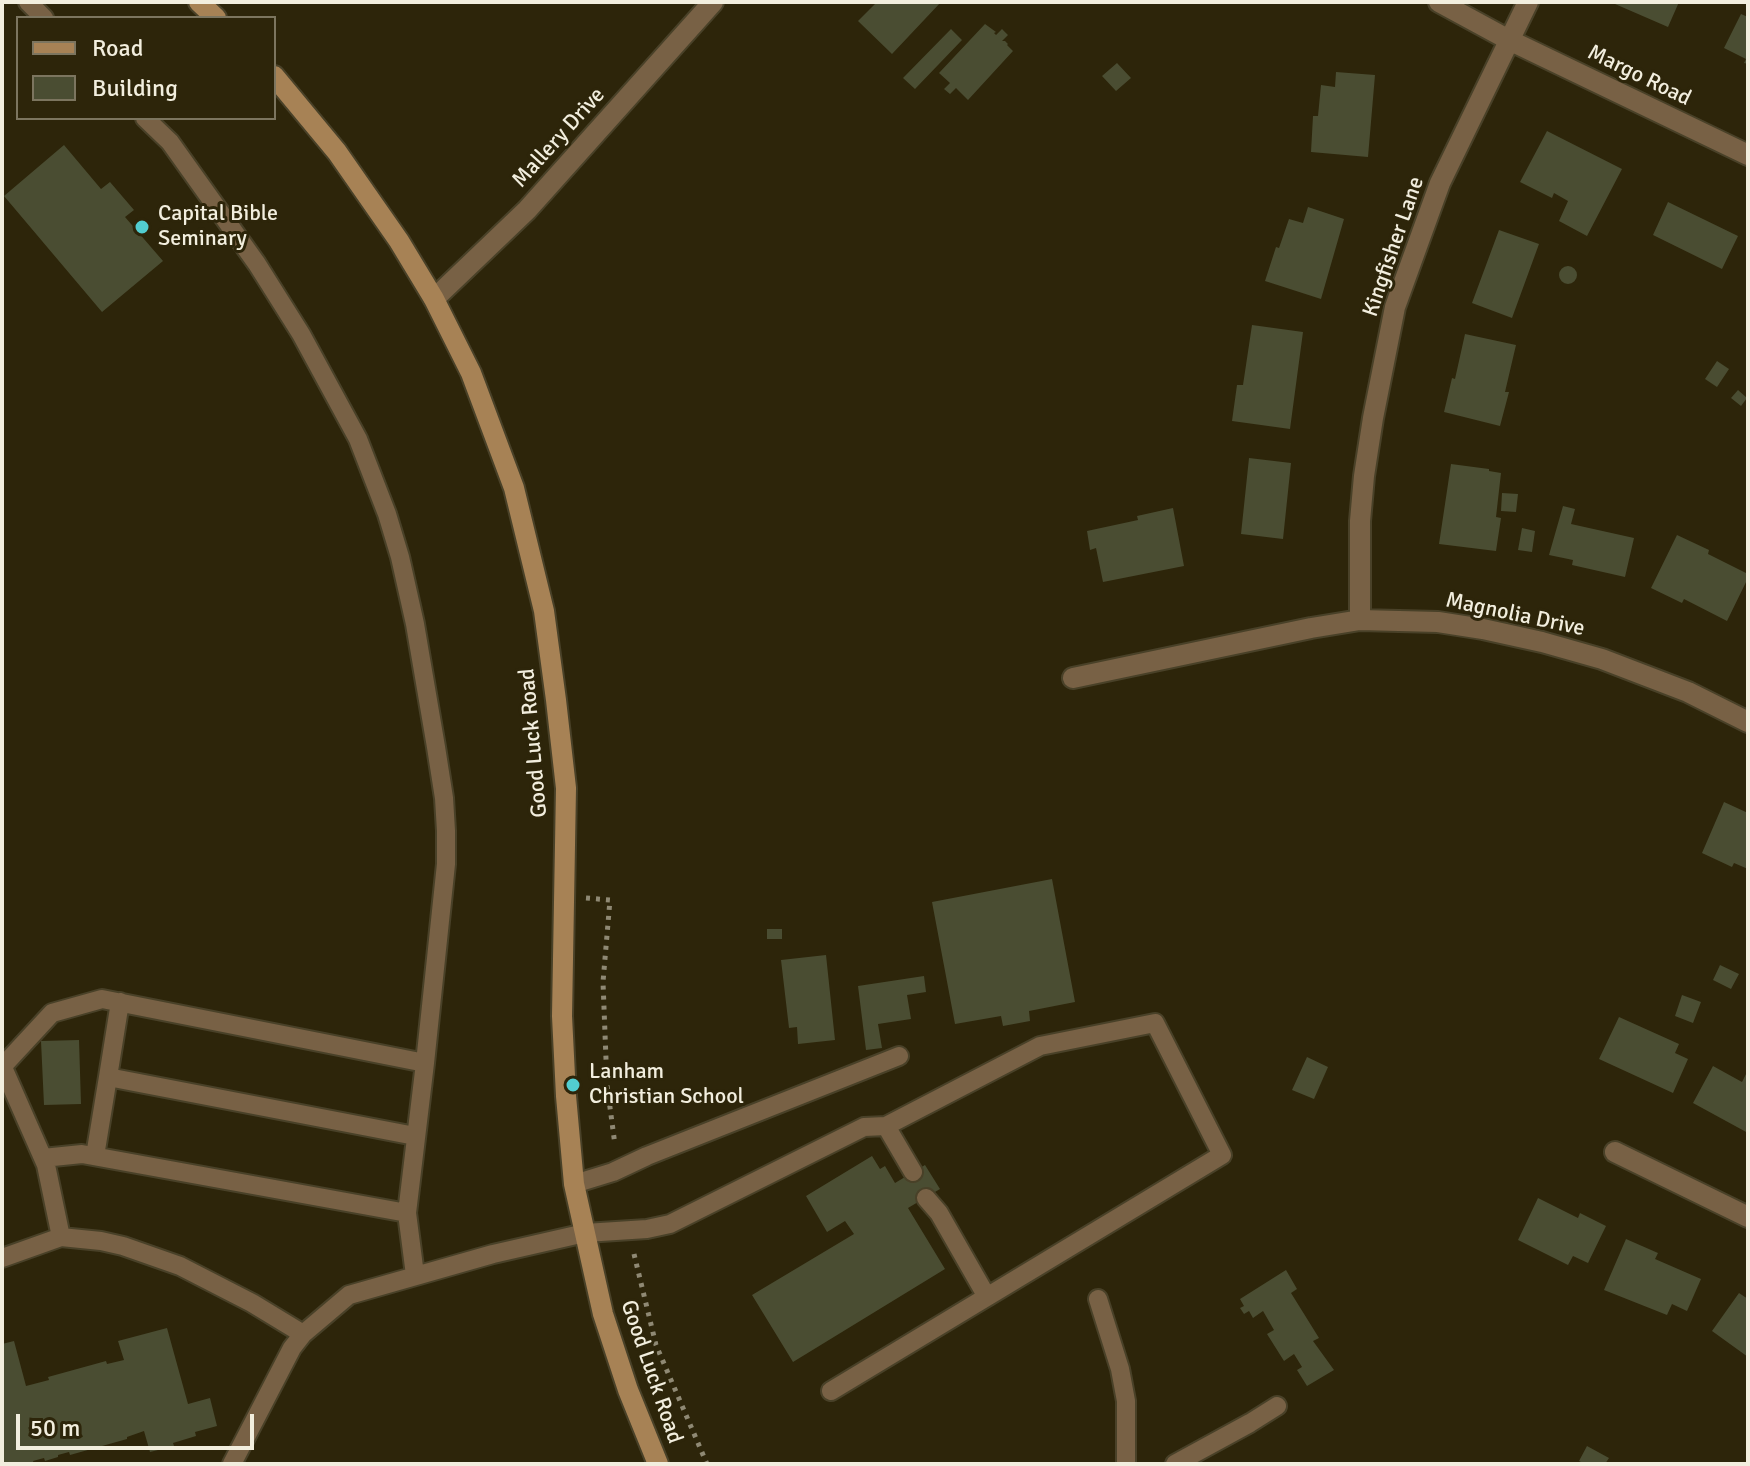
<!DOCTYPE html>
<html>
<head>
<meta charset="utf-8">
<style>
  body { margin:0 }
  #map { position:relative; width:1750px; height:1466px; overflow:hidden; background:#2d250a; font-family:Signika,sans-serif }
  canvas { display:block }
  .frame { position:absolute; inset:0; border:4px solid #f2eede; pointer-events:none }
  .legend { position:absolute; left:16px; top:16px; width:260px; height:104px; box-sizing:border-box; background:#2d250a; border:2px solid #7c755f; margin:0; padding:10px 14px; list-style:none; font-size:24px; color:#f2eede }
  .legend li { display:flex; align-items:center; gap:16px; height:40px }
  .legend b { width:40px; border:2px solid #7c755f }
  .scale { position:absolute; left:16px; top:1414px; width:238px; height:36px; box-sizing:border-box; border:4px solid #f2eede; border-top:0; padding-left:10px; font-size:24px; line-height:28px; white-space:nowrap; color:#f2eede; -webkit-text-stroke:6px #2d250a; paint-order:stroke }
</style>
</head>
<body>
<div id="map">
<canvas width="1750" height="1466"></canvas>
<div class="frame"></div>
<ul class="legend">
<li><b style="height:10px;background:#a78255"></b>Road</li>
<li><b style="height:22px;background:#4a4d32"></b>Building</li>
</ul>
<div class="scale">50 m</div>
</div>
<script>
const ctx = document.querySelector('canvas').getContext('2d');
ctx.lineJoin = 'round';
function fillPath(path, color) {
  ctx.fillStyle = color;
  ctx.fill(path, 'evenodd');
}
function toPath(rows) {
  const path = new Path2D();
  for (const r of rows) {
    if (r.length === 3) {
      path.moveTo(r[0] + r[2], r[1]);
      path.arc(r[0], r[1], r[2], 0, 2 * Math.PI);
      continue;
    }
    path.moveTo(r[0], r[1]);
    for (let i = 2; i < r.length; i += 2) path.lineTo(r[i], r[i + 1]);
  }
  return path;
}
function trace(path, color, width, dash) {
  ctx.strokeStyle = color;
  ctx.lineWidth = width;
  ctx.lineCap = dash ? 'butt' : 'round';
  ctx.setLineDash(dash || []);
  ctx.stroke(path);
}
function drawText(font, color, halo, rows, align = 'center') {
  ctx.font = font + ' Signika,sans-serif';
  ctx.lineWidth = 6;
  ctx.setLineDash([]);
  ctx.textBaseline = 'middle';
  ctx.strokeStyle = halo;
  ctx.fillStyle = color;
  for (const [text, x, y, turn = 0] of rows) {
    ctx.save();
    ctx.translate(x, y);
    ctx.rotate((+turn || 0) * Math.PI / 180);
    ctx.textAlign = isNaN(turn) ? turn : align;
    if (halo) ctx.strokeText(text, 0, 0);
    ctx.fillText(text, 0, 0);
    ctx.restore();
  }
}
fillPath(toPath([
  [877,2,941,2,892,54,858,21],
  [1616,2,1679,2,1668,27,1615,4],
  [1741,14,1748,17,1748,64,1744,63,1746,59,1724,48],
  [985,24,996,32,994,33,996,35,1002,29,1008,35,1002,41,1005,41,1008,44,1007,45,1013,51,968,100,956,88,950,94,944,89,950,83,939,73],
  [951,29,962,40,915,89,903,78],
  [1117,63,1131,78,1116,91,1102,76],
  [1336,72,1375,75,1368,157,1311,152,1313,116,1318,116,1321,85,1335,87],
  [1547,131,1622,169,1587,236,1559,221,1568,201,1554,193,1552,198,1520,182],
  [64,145,101,189,110,182,134,210,125,217,163,261,102,312,4,196],
  [1668,202,1738,236,1722,269,1653,235],
  [1308,207,1344,219,1321,299,1265,281,1276,247,1279,248,1289,219,1303,223],
  [1499,230,1539,244,1512,318,1472,303],
  [1568,275,9],
  [1252,325,1303,332,1290,429,1232,421,1237,385,1243,385],
  [1465,334,1516,345,1505,392,1509,392,1500,426,1444,412,1452,378,1455,379],
  [1717,361,1729,369,1717,387,1705,379],
  [1738,390,1747,398,1741,406,1731,398],
  [1249,458,1291,463,1283,539,1241,534],
  [1451,464,1489,469,1489,471,1501,473,1496,517,1501,518,1496,551,1439,544],
  [1502,493,1518,494,1516,512,1501,511],
  [1563,506,1575,509,1571,524,1634,538,1625,577,1572,565,1573,560,1549,555],
  [1173,508,1184,566,1103,582,1096,548,1090,550,1087,531,1138,520,1137,516],
  [1522,528,1535,531,1532,552,1518,550],
  [1677,535,1709,550,1708,554,1748,574,1748,578,1727,621,1684,599,1682,603,1651,588],
  [1724,802,1748,813,1748,869,1734,863,1732,867,1702,853],
  [1052,879,1075,1002,1029,1011,1030,1021,1003,1026,1001,1016,955,1024,932,902],
  [767,929,782,929,782,939,767,939],
  [826,955,835,1040,798,1044,797,1027,789,1028,781,960],
  [1720,965,1739,974,1731,989,1713,980],
  [924,976,926,992,907,995,911,1019,878,1024,882,1048,866,1050,858,986],
  [1682,995,1701,1002,1693,1023,1675,1016],
  [1619,1017,1679,1044,1675,1053,1688,1059,1673,1093,1599,1059],
  [79,1040,81,1104,44,1105,41,1041],
  [1307,1057,1328,1067,1314,1099,1292,1090],
  [1713,1066,1742,1082,1748,1070,1748,1133,1693,1103],
  [872,1156,880,1169,885,1166,895,1183,925,1165,940,1189,908,1208,945,1269,793,1362,752,1295,854,1234,845,1221,827,1232,806,1196],
  [1538,1198,1578,1218,1580,1213,1606,1226,1588,1263,1573,1256,1568,1265,1518,1240],
  [1626,1239,1658,1253,1655,1259,1701,1279,1687,1311,1672,1304,1667,1315,1604,1290],
  [1286,1270,1297,1289,1291,1293,1319,1338,1313,1341,1334,1370,1307,1386,1297,1370,1302,1367,1294,1354,1284,1361,1267,1334,1274,1330,1263,1311,1253,1318,1249,1311,1244,1314,1240,1308,1244,1306,1240,1299],
  [1739,1293,1748,1299,1748,1357,1712,1331],
  [167,1328,188,1404,210,1398,217,1426,195,1432,196,1436,173,1443,174,1446,150,1452,144,1431,127,1437,127,1439,70,1455,69,1452,58,1455,58,1457,45,1461,44,1458,33,1461,34,1464,2,1464,2,1344,14,1341,26,1386,49,1380,48,1377,106,1361,107,1364,124,1360,118,1341],
  [1587,1446,1609,1458,1605,1464,1585,1464,1579,1461]
]), '#4a4d32');
const service = toPath([
  [28,2,44,18],
  [145,118,170,142,257,264,301,334,358,439,387,514,400,557,415,624,436,747,444,798,446,831,446,864,425,1063,407,1213,415,1275],
  [120,1002,108,1077,415,1136],
  [2,1065,46,1165,61,1237,101,1241,123,1246,180,1266,252,1303,303,1334],
  [3,1066,52,1013,102,999,425,1063],
  [886,1126,913,1172],
  [95,1156,108,1077],
  [43,1158,82,1154,407,1213],
  [574,1184,613,1172,647,1156,899,1056],
  [926,1198,939,1213,987,1297],
  [2,1258,61,1237],
  [1098,1299,1120,1369,1126,1401,1126,1464],
  [232,1464,292,1348,303,1334,349,1295,493,1254,585,1233,647,1229,670,1224,864,1127,886,1126,1040,1046,1155,1023,1222,1155,831,1391],
  [1175,1464,1250,1423,1277,1406]
]);
const minor = toPath([
  [1439,2,1509,40,1748,155],
  [434,299,527,210,713,2],
  [1360,620,1360,521,1364,476,1373,418,1395,307,1440,183,1528,2],
  [1073,678,1311,628,1360,620,1438,622,1483,629,1542,642,1602,659,1688,692,1748,722],
  [1615,1152,1748,1217]
]);
const secondary = toPath([
  [199,2,216,18],
  [274,76,337,152,399,241,434,299,471,373,514,488,544,611,556,700,566,788,562,1016,566,1096,574,1184,603,1314,628,1390,658,1464]
]);
trace(service, '#494128', 22);
trace(minor, '#494128', 24);
trace(secondary, '#494128', 24);
trace(toPath([
  [586,898,610,900,603,982,607,1085,615,1145],
  [634,1254,656,1345,707,1464]
]), '#8f8974', 5, [4, 6]);
trace(service, '#786145', 18);
trace(minor, '#786145', 20);
trace(secondary, '#a78255', 20);
for (const [x, y, r, color] of [
  [142,227,8,"#52cdd0"],
  [573,1085,8,"#52cdd0"]
]) {
  const dot = new Path2D();
  dot.arc(x, y, r, 0, 2 * Math.PI);
  ctx.fillStyle = color;
  ctx.fill(dot);
  trace(dot, '#2d250a', 3);
}
drawText('22px', '#f2eede', '#2d250a', [
  ["Margo Road",1639,76,26],
  ["Mallery Drive",559,138,-48],
  ["Kingfisher Lane",1394,247,-71],
  ["Magnolia Drive",1515,615,12],
  ["Good Luck Road",534,743,-95],
  ["Good Luck Road",651,1372,71]
]);
drawText('22px', '#f2eede', '#2d250a', [
  ["Capital Bible",158,214],
  ["Seminary",158,239],
  ["Lanham",589,1072],
  ["Christian School",589,1097]
], 'left');
</script>
</body>
</html>
